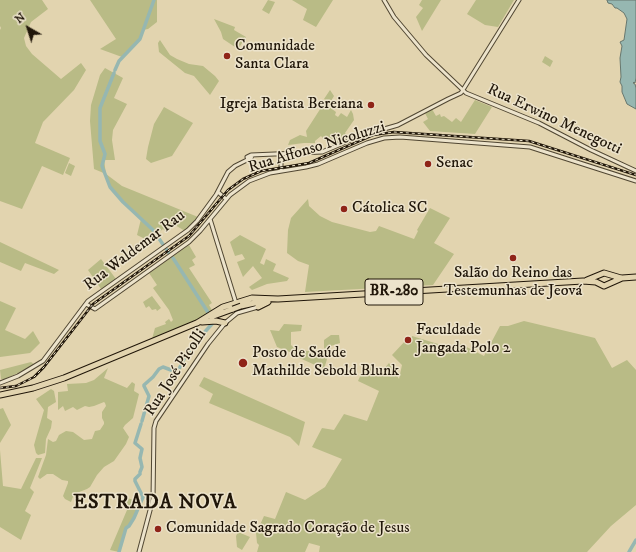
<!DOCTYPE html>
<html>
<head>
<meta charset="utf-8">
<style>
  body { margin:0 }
  #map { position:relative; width:636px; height:552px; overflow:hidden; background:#e2d4af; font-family:"IM FELL DW Pica",serif }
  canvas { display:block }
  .north { position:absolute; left:8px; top:8px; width:40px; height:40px; -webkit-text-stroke:3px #ece3cb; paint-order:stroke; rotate:321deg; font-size:11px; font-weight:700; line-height:16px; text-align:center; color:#201609 }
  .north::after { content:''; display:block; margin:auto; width:14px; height:18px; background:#201609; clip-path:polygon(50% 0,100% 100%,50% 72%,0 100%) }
</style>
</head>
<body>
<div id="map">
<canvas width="636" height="552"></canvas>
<div class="north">N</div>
</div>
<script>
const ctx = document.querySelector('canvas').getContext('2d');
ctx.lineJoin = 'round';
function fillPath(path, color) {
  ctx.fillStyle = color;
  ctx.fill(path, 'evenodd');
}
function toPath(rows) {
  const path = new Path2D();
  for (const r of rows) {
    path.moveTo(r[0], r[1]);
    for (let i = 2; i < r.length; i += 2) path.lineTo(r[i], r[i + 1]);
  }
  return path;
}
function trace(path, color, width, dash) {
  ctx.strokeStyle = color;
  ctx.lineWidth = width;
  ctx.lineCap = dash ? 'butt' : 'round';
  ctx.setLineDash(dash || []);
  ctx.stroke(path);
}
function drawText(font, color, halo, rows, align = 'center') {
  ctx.font = font + ' "IM FELL DW Pica",serif';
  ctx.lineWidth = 3;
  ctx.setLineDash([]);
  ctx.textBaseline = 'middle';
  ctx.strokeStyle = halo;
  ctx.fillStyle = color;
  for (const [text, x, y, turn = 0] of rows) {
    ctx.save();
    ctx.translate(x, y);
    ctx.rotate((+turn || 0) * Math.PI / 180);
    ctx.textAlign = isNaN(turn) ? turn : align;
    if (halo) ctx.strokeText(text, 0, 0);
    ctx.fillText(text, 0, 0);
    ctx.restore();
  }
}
fillPath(toPath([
  [0,0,42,0,48,9,31,22,24,38,26,46,32,54,61,79,81,63,86,70,74,90,43,122,35,143,70,158,63,175,42,166,22,209,0,201,0,30,1,28,0,26],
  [90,0,157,0,157,22,148,29,143,30,140,39,122,57,100,49,116,39],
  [268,0,275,2,269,14,262,10],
  [292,0,333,0,316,27,303,20,307,9],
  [422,0,441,0,422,31,416,17,423,8,419,5],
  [476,0,514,0,498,27,485,25,467,14],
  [214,19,235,27,234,30,246,37,238,49,223,39,221,32],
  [160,40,170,55,177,59,189,64,203,66,215,76,219,81,210,95,194,76,185,73,159,52,158,43],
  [545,56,553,61,550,67,542,62],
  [105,68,123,78,114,98,127,104,113,130,112,140,115,160,104,160,106,174,122,186,198,217,194,223,185,231,175,225,165,231,163,229,151,239,151,242,137,235,141,219,123,202,110,187,106,174,94,169,90,121,91,105,100,75],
  [330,90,334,96,328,106,336,112,335,115,338,117,341,113,347,117,351,110,353,114,354,120,345,133,349,138,337,144,335,139,325,141,321,136,315,141,315,143,304,143,288,145,290,140,300,135,307,137,306,131,326,100,324,99],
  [475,100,492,107,475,134,430,131,423,122,428,119,425,113,432,109,436,116,440,114,441,117,444,116,452,122,456,118,461,122],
  [164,107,193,123,172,156,151,163,146,159,148,147,154,124],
  [69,163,75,166,71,176,65,173],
  [308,199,309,206,320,216,332,222,370,232,376,231,379,226,414,239,418,231,417,230,430,208,450,218,434,243,454,254,433,285,305,292,309,265,298,261,287,253,288,230,291,218],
  [240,235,266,249,260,263,264,265,266,259,276,264,273,271,289,278,287,281,267,284,252,290,249,287,262,278,253,266,243,277,237,262,245,259,242,254,235,256,230,242],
  [0,242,59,270,54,274,25,263,21,271,0,262],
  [189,245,196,257,192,260,195,265,189,268,212,303,209,305,213,312,191,323,152,339,155,328,166,324,165,322,169,319,171,322,173,320,169,310,153,288,157,285,149,273],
  [101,259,116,279,101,289,88,270],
  [152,296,161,308,157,311,156,309,152,310,149,306,146,308,143,302],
  [0,301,16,308,5,330,25,339,33,331,40,343,30,353,0,357],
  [524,321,595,338,612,368,627,360,636,370,636,505,611,526,587,552,319,552,320,546,309,543,305,552,257,552,259,545,257,543,256,533,259,527,264,516,275,519,286,492,305,500,325,487,342,459,312,447,322,428,334,430,344,414,367,421,379,391,358,381,366,363,383,370,389,363,399,379,402,365,392,355,407,339,411,339,412,336,451,348,459,343,484,356,500,326,508,326],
  [284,324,302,325,301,331,291,332,291,345,295,349,307,351,324,350,324,340,331,335,339,335,340,343,331,346,324,369,295,356,295,354,277,347,270,330,279,331],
  [31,362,35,365,5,379,1,379,0,370],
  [108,368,104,378,127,388,132,382,135,384,134,391,139,394,133,418,125,425,123,428,129,437,126,444,114,461,104,467,97,475,90,487,87,489,74,494,71,502,65,499,63,496,68,483,68,481,62,480,53,474,47,474,40,479,38,477,46,455,48,439,53,442,56,441,59,435,66,431,73,432,84,440,92,439,95,431,100,430,104,424,104,422,102,418,102,412,106,406,105,403,104,402,94,406,89,407,85,406,77,410,73,407,65,411,63,406,58,410,58,392,68,391,67,384,86,383,94,380],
  [204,377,305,422,299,446,290,437,209,403,213,394,199,386],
  [51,389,54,391,56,402,48,407,47,418,52,421,51,428,46,439,45,453,38,455,36,453,34,445,44,410,36,399],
  [3,408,11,425,0,443,0,409],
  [0,450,3,486,21,489,36,458,42,458,30,488,34,492,25,511,31,515,21,540,0,527],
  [127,498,141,502,129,526,126,528,119,552,110,550,127,510,120,506],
  [238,532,250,537,242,550,237,547,236,536]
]), '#b9bb86');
const water = toPath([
  [607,0,636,0,636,78,635,83,634,82,633,83,635,84,636,88,636,109,627,104,622,92,622,86,620,82,621,77,620,58,622,46,620,42,624,40,627,19,624,13,617,8,615,8,612,4,608,3,607,0]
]);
fillPath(water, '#96b7b1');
trace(water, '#67776e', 1);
trace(toPath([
  [115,70,119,61,140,39,154,0],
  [114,73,100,108,100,141,105,154,102,166,110,187,123,202,153,230,169,253],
  [173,258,209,314],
  [142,421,149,396,144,386,144,385,153,377,159,369,163,367,171,370,179,369,185,357,199,341,202,335,212,324],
  [140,472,142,467,140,458,142,449,135,443,141,424],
  [119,552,126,528,129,526,134,518,143,497,135,481,135,479,140,474],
  [629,552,636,540]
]), '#96b7b1', 3.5);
const minor = toPath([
  [384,0,394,17,426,55,466,93,539,123,591,150,636,171],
  [281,154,281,171],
  [251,155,322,152,360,136,398,125,448,99,461,93,519,0],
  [218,192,226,199],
  [210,219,236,303],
  [86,304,95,309,189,242,200,231,230,195,249,181,270,173,306,167,318,164,367,143,384,138,400,137,530,147,636,181],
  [0,383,18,376,43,361,88,301,188,230,197,221,216,195,228,172,235,166,251,158,252,156,251,155,247,157,248,160],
  [139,552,153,499,154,428,156,421,208,344,225,323,237,313,258,307]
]);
const highway = toPath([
  [587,280,604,273,621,278],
  [241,306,268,300],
  [258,307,268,302],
  [211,317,233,309],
  [202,322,216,321,225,323],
  [197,323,223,307,252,298,278,299,583,281,596,282,604,286,622,278,636,277],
  [0,395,33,388,64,378,199,322]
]);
trace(minor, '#504632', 5);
trace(highway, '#201609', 7);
trace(minor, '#ece3cb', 3);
trace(highway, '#e2d4af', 5);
const rail = toPath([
  [0,388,16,386,34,377,44,367,93,304,189,236,228,190,243,179,261,171,309,163,373,135,394,132,529,141,636,175]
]);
trace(rail, '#201609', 2.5);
trace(rail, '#ece3cb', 1, [3]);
const highwayBridge = toPath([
  [233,309,241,306]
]);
trace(highwayBridge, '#201609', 7, []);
trace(highwayBridge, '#e2d4af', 5);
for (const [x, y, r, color] of [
  [227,56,4,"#8f2418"],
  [371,105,4,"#8f2418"],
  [428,164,4,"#8f2418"],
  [344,209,4,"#8f2418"],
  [513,258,4,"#8f2418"],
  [408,340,4,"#8f2418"],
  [243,363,5,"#8f2418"],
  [158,529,4,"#8f2418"]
]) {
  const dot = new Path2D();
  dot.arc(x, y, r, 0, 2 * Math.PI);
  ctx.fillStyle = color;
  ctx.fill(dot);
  trace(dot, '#ece3cb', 1.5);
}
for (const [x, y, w] of [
  [394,292,58]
]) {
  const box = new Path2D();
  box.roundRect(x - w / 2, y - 13, w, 26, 3);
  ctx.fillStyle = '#ece3cb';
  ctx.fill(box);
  trace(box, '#201609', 1);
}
drawText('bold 15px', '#201609', null, [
  ["BR-280",394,292]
]);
drawText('16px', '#201609', '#ece3cb', [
  ["Comunidade",235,47],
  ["Santa Clara",235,65],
  ["Igreja Batista Bereiana",363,105,"right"],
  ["Senac",436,164],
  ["Cátolica SC",352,209],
  ["Salão do Reino das",513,274,"center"],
  ["Testemunhas de Jeová",513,292,"center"],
  ["Faculdade",416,331],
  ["Jangada Polo 2",416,349],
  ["Posto de Saúde",252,354],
  ["Mathilde Sebold Blunk",252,372],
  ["Comunidade Sagrado Coração de Jesus",166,529]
], 'left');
drawText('16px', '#201609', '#ece3cb', [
  ["Rua Erwino Menegotti",554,120,25],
  ["Rua Affonso Nicoluzzi",317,148,-17],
  ["Rua Waldemar Rau",135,251,-37],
  ["Rua José Picolli",176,373,-57]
]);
ctx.letterSpacing = '1px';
drawText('bold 20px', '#201609', '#ece3cb', [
  ["ESTRADA NOVA",155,504]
]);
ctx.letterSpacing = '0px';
</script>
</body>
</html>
